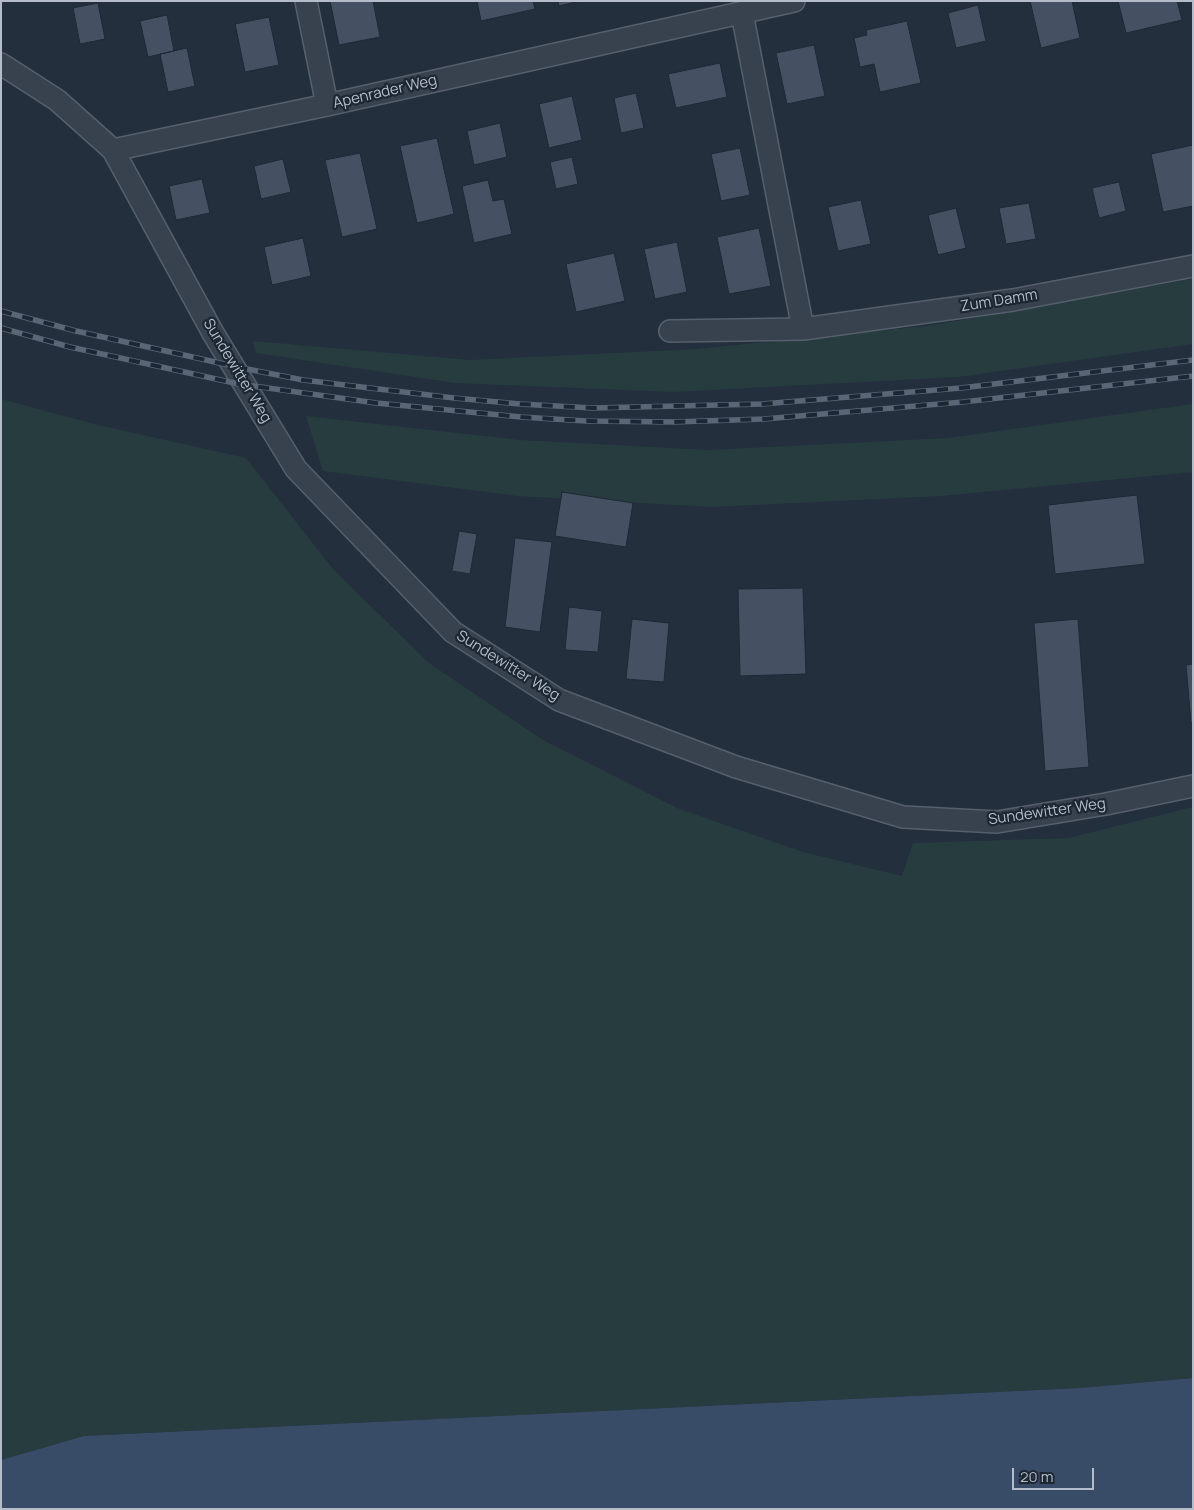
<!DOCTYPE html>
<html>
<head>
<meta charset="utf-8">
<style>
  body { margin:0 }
  #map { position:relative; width:1194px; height:1510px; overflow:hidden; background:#242f3e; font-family:Manrope,sans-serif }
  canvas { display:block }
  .frame { position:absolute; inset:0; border:2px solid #b4bcc9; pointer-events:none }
  .scale { position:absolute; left:1012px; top:1468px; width:82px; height:22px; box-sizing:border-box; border:2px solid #b4bcc9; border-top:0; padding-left:6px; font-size:15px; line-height:18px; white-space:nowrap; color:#b4bcc9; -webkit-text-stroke:4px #1d2633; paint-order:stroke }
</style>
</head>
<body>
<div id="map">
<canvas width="1194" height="1510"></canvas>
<div class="frame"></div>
<div class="scale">20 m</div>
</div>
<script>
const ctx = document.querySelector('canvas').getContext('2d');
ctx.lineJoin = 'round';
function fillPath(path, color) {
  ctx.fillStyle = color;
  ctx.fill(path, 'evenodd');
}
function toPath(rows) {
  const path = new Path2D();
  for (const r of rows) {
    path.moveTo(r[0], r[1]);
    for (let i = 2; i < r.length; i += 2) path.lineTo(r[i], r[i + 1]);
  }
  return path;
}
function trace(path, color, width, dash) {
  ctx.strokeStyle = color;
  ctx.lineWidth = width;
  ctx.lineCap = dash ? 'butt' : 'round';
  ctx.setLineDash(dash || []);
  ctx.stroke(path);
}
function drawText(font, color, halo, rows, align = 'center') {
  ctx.font = font + ' Manrope,sans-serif';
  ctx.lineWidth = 4.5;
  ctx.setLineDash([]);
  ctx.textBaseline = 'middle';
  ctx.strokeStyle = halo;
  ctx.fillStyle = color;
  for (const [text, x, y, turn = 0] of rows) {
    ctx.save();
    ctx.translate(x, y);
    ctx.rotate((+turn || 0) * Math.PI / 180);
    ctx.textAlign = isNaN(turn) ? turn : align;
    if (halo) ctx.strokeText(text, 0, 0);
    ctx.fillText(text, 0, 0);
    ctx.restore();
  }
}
fillPath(toPath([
  [1193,279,1193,344,958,377,673,392,455,383,256,353,253,341,470,360,697,349,927,326],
  [1,399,98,425,246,458,333,569,429,663,543,740,677,808,803,852,902,876,913,843,1069,838,1193,807,1193,1378,1080,1388,84,1436,1,1460],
  [1193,404,1193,472,941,496,712,507,518,496,323,471,306,416,520,440,708,450,948,438]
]), '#263c3f');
fillPath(toPath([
  [1193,1378,1193,1509,1,1509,1,1460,84,1436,1080,1388]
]), '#394c67');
const building = toPath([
  [330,1,373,1,380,37,339,45,330,1],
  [477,1,533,1,535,9,481,21,477,1],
  [558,1,580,1,559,6,558,1],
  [1030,1,1072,1,1080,38,1041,48,1030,1],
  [1118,1,1177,1,1182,20,1126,33,1118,1],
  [98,3,105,39,80,44,73,8,98,3],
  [978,5,986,41,956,48,948,13,978,5],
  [167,15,174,51,148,57,140,21,167,15],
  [269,17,279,65,245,72,235,24,269,17],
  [907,21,921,83,880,92,874,64,860,67,854,38,867,35,866,30,907,21],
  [814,45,825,96,787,104,776,53,814,45],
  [187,48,195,86,168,92,160,54,187,48],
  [720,63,727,97,676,108,668,74,720,63],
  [636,93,644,128,621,133,614,98,636,93],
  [572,96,582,140,549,148,539,104,572,96],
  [500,123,507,157,474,165,467,131,500,123],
  [437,138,454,214,417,223,400,146,437,138],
  [1193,145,1193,206,1163,212,1151,154,1193,145],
  [740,148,750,195,721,201,711,154,740,148],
  [360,153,377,229,342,237,325,160,360,153],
  [572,157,578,184,556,189,550,162,572,157],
  [283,159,291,192,261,199,254,166,283,159],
  [202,179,210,213,176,220,169,186,202,179],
  [488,180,493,201,504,199,512,234,474,243,462,186,488,180],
  [1119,182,1126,211,1099,218,1092,188,1119,182],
  [861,200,871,244,838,251,828,207,861,200],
  [1029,203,1036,239,1006,244,999,208,1029,203],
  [956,208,966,248,938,255,928,215,956,208],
  [759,228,771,286,729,294,717,237,759,228],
  [303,238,311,276,272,285,264,247,303,238],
  [677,242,687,292,655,299,644,249,677,242],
  [614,253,625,301,576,312,566,264,614,253],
  [562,492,633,503,626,547,555,536,562,492],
  [1137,495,1145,564,1055,574,1048,505,1137,495],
  [459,531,477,534,470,574,452,571,459,531],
  [515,538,552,542,540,632,505,627,515,538],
  [803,588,806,674,740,676,738,589,803,588],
  [569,607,602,611,598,652,565,650,569,607],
  [632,619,669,623,664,682,626,679,632,619],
  [1078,619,1089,767,1045,771,1034,623,1078,619],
  [1193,664,1193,723,1191,723,1186,665,1193,664]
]);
fillPath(building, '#455162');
trace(building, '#1f2835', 1);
const minor = toPath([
  [306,1,327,105],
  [742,13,803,329,1013,300,1193,266],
  [1,64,57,100,113,150,327,105,794,1],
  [113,150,213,333,296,469,453,632,559,700,736,767,903,817,997,822,1106,804,1193,786],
  [670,331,803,329]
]);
trace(minor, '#565f6c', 24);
trace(minor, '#38414e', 21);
const rail = toPath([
  [1,311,76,331,242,368,303,380,454,398,520,404,593,408,762,404,961,388,1193,360],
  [1,328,70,347,239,384,376,403,521,417,586,421,674,422,764,419,963,402,1193,376]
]);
trace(rail, '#5a6575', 5.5);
trace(rail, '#1d2633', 4, [11]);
drawText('15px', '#b4bcc9', '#1d2633', [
  ["Apenrader Weg",385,92,-13],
  ["Zum Damm",999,301,-9],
  ["Sundewitter Weg",237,371,59],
  ["Sundewitter Weg",508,666,32],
  ["Sundewitter Weg",1047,812,-8]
]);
</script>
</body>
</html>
